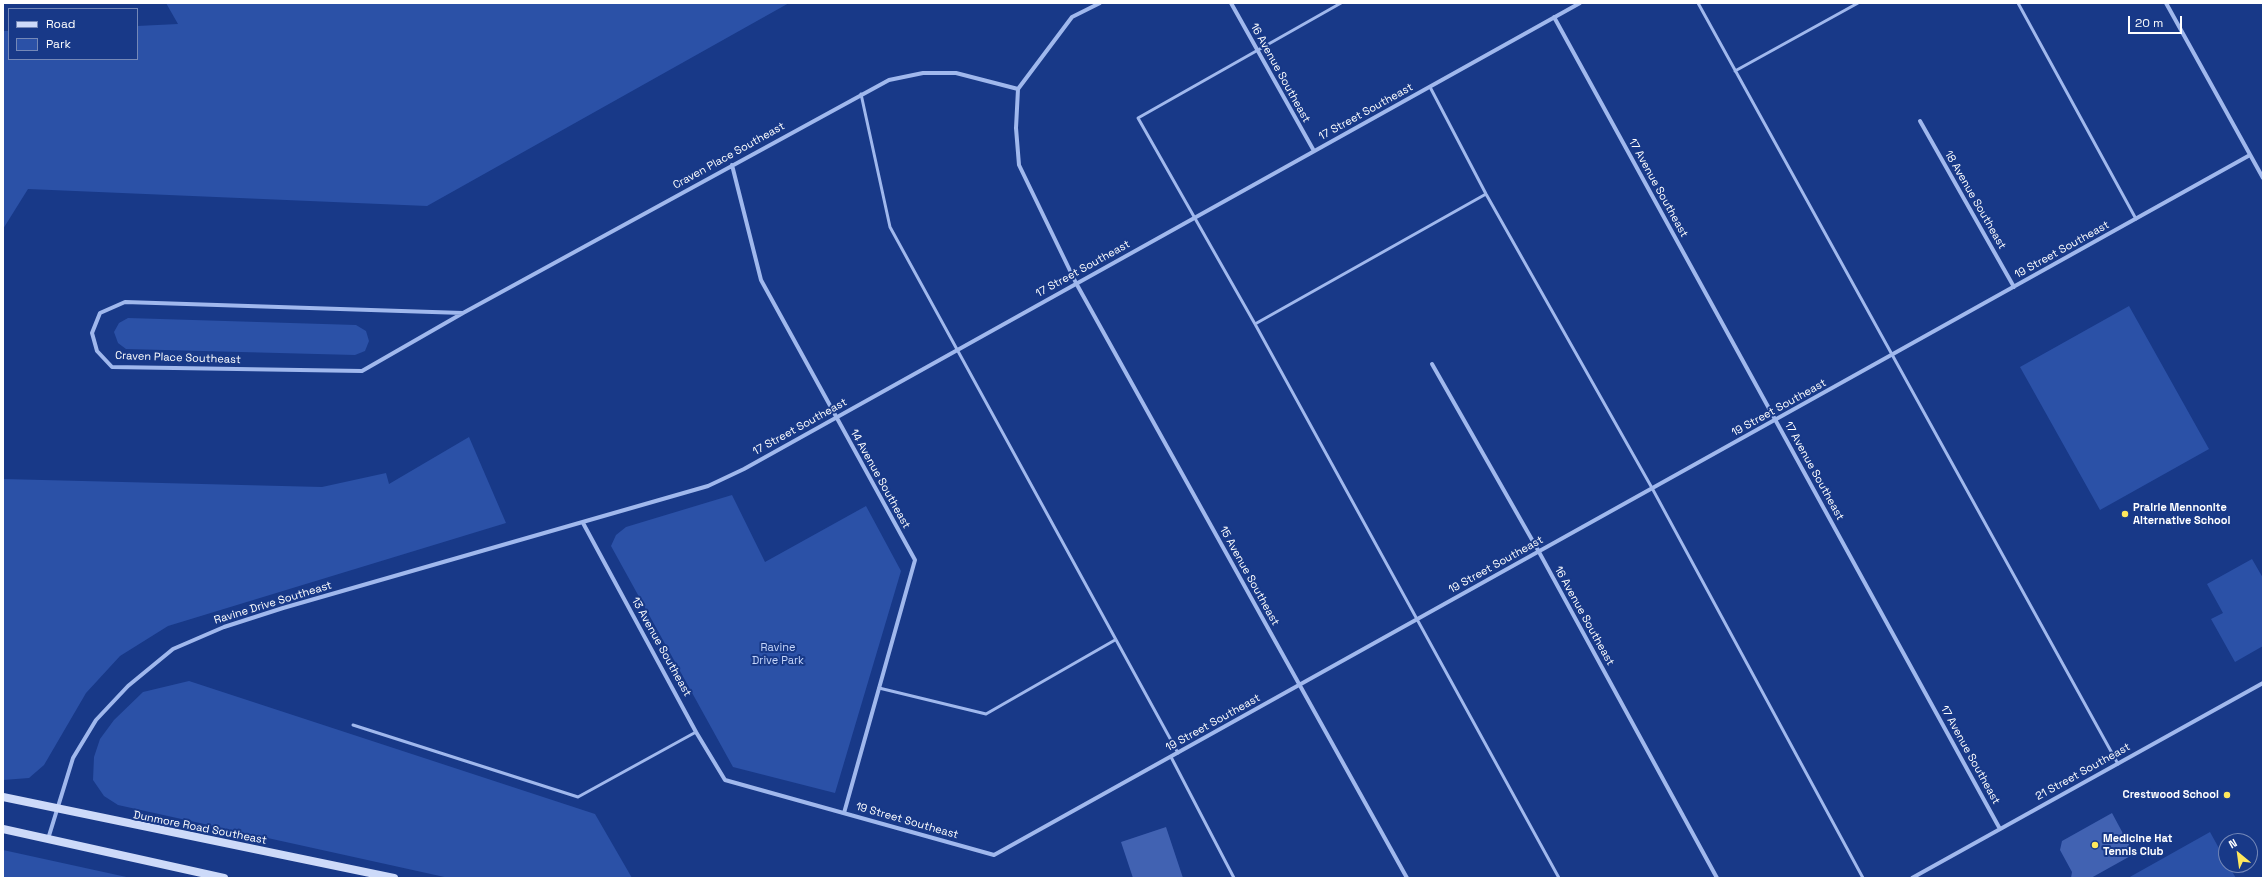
<!DOCTYPE html>
<html>
<head>
<meta charset="utf-8">
<style>
  body { margin:0 }
  #map { position:relative; width:2266px; height:881px; overflow:hidden; background:#183988; font-family:"Space Grotesk",sans-serif }
  canvas { display:block }
  .frame { position:absolute; inset:0; border:4px solid #fff; pointer-events:none }
  .legend { position:absolute; left:8px; top:8px; width:130px; height:52px; box-sizing:border-box; background:#183988; border:1px solid #7488b8; margin:0; padding:5px 7px; list-style:none; font-size:12px; color:#fff }
  .legend li { display:flex; align-items:center; gap:8px; height:20px }
  .legend b { width:20px; border:1px solid #7488b8 }
  .north { position:absolute; left:2218px; top:833px; width:40px; height:40px; box-sizing:border-box; background:#183988; border:1px solid #7488b8; border-radius:50%; rotate:331deg; font-size:11px; font-weight:700; line-height:16px; text-align:center; color:#fff }
  .north::after { content:''; display:block; margin:auto; width:14px; height:18px; background:#ffe85c; clip-path:polygon(50% 0,100% 100%,50% 72%,0 100%) }
  .scale { position:absolute; left:2128px; top:16px; width:54px; height:18px; box-sizing:border-box; border:2px solid #fff; border-top:0; padding-left:5px; font-size:12px; line-height:14px; white-space:nowrap; color:#fff; -webkit-text-stroke:3px #183988; paint-order:stroke }
</style>
</head>
<body>
<div id="map">
<canvas width="2266" height="881"></canvas>
<div class="frame"></div>
<ul class="legend">
<li><b style="height:5px;background:#cddaf9"></b>Road</li>
<li><b style="height:11px;background:#2b51a7"></b>Park</li>
</ul>
<div class="north">N</div>
<div class="scale">20 m</div>
</div>
<script>
const ctx = document.querySelector('canvas').getContext('2d');
ctx.lineJoin = 'round';
function fillPath(path, color) {
  ctx.fillStyle = color;
  ctx.fill(path, 'evenodd');
}
function toPath(rows) {
  const path = new Path2D();
  for (const r of rows) {
    path.moveTo(r[0], r[1]);
    for (let i = 2; i < r.length; i += 2) path.lineTo(r[i], r[i + 1]);
  }
  return path;
}
function trace(path, color, width, dash) {
  ctx.strokeStyle = color;
  ctx.lineWidth = width;
  ctx.lineCap = dash ? 'butt' : 'round';
  ctx.setLineDash(dash || []);
  ctx.stroke(path);
}
function drawText(font, color, halo, rows, align = 'center') {
  ctx.font = font + ' "Space Grotesk",sans-serif';
  ctx.lineWidth = 4;
  ctx.setLineDash([]);
  ctx.textBaseline = 'middle';
  ctx.strokeStyle = halo;
  ctx.fillStyle = color;
  for (const [text, x, y, turn = 0] of rows) {
    ctx.save();
    ctx.translate(x, y);
    ctx.rotate((+turn || 0) * Math.PI / 180);
    ctx.textAlign = isNaN(turn) ? turn : align;
    if (halo) ctx.strokeText(text, 0, 0);
    ctx.fillText(text, 0, 0);
    ctx.restore();
  }
}
fillPath(toPath([
  [166,3,789,3,427,206,28,189,3,229,3,31,9,31,9,59,137,59,137,26,178,24],
  [2129,306,2209,449,2100,510,2020,367],
  [128,318,356,325,366,331,369,341,365,351,355,355,126,349,118,343,114,332,119,323],
  [469,437,506,523,168,626,120,656,86,693,44,765,29,778,3,780,3,479,322,487,386,473,389,484],
  [732,495,765,562,866,506,901,571,835,793,733,767,611,546,616,535,626,527],
  [2252,559,2263,578,2263,646,2235,662,2211,619,2223,613,2207,584],
  [189,681,595,814,632,878,449,878,118,805,104,796,93,780,94,757,100,739,114,720,143,692],
  [2210,832,2226,861,2226,865,2228,865,2236,878,2128,878],
  [3,850,131,878,3,878]
]), '#2b51a7');
fillPath(toPath([
  [2112,813,2134,854,2091,878,2071,878,2072,872,2060,850,2062,841],
  [1166,827,1183,878,1133,878,1121,842]
]), '#4162b2');
trace(toPath([
  [1341,3,1138,118,1255,324,1559,878],
  [1698,3,2118,764],
  [2018,3,2136,219],
  [1735,71,1858,3],
  [1430,87,1486,194,1652,488,1863,878],
  [861,94,890,227,1178,753],
  [1255,324,1486,194],
  [879,688,986,714,1115,640],
  [353,725,578,797,696,732],
  [1171,757,1234,878]
]), '#a0b8ed', 3);
trace(toPath([
  [1100,3,1072,17,1018,89,1016,128,1019,165,1076,283,1407,878],
  [1231,3,1314,151],
  [2166,3,2263,178],
  [1554,17,2000,829],
  [1920,121,2014,287],
  [732,165,761,280,915,560,844,813],
  [463,313,362,371,112,367,97,351,92,333,100,313,125,302,463,313,889,80,923,73,956,73,1018,89],
  [1432,364,1539,552,1717,878],
  [583,523,696,732,725,780,994,855,2250,155],
  [48,839,73,758,96,720,128,686,173,649,224,627,283,608,708,486,744,469,1580,3],
  [1912,878,2263,683]
]), '#a0b8ed', 4);
trace(toPath([
  [3,797,394,878],
  [3,829,224,878]
]), '#cddaf9', 8);
for (const [x, y, r, color] of [
  [2125,514,4,"#ffe85c"],
  [2227,795,4,"#ffe85c"],
  [2095,845,4,"#ffe85c"]
]) {
  const dot = new Path2D();
  dot.arc(x, y, r, 0, 2 * Math.PI);
  ctx.fillStyle = color;
  ctx.fill(dot);
  trace(dot, '#183988', 1.5);
}
drawText('11px', '#fff', '#183988', [
  ["16 Avenue Southeast",1280,73,61],
  ["17 Street Southeast",1366,112,-29],
  ["Craven Place Southeast",729,156,-29],
  ["17 Avenue Southeast",1658,188,61],
  ["18 Avenue Southeast",1975,200,60],
  ["19 Street Southeast",2062,250,-29],
  ["17 Street Southeast",1083,269,-29],
  ["Craven Place Southeast",178,358,2],
  ["19 Street Southeast",1779,408,-29],
  ["17 Street Southeast",800,427,-29],
  ["17 Avenue Southeast",1814,471,61],
  ["14 Avenue Southeast",880,479,61],
  ["19 Street Southeast",1496,565,-29],
  ["15 Avenue Southeast",1249,576,61],
  ["Ravine Drive Southeast",273,603,-17],
  ["16 Avenue Southeast",1584,616,61],
  ["13 Avenue Southeast",661,647,61],
  ["19 Street Southeast",1213,723,-29],
  ["17 Avenue Southeast",1970,755,61],
  ["21 Street Southeast",2083,772,-29],
  ["19 Street Southeast",907,821,16],
  ["Dunmore Road Southeast",200,828,11]
]);
drawText('bold 11px', '#fff', '#183988', [
  ["Prairie Mennonite",2133,508],
  ["Alternative School",2133,521],
  ["Crestwood School",2219,795,"right"],
  ["Medicine Hat",2103,839],
  ["Tennis Club",2103,852]
], 'left');
drawText('11px', '#c6d6fa', '#183988', [
  ["Ravine",778,648],
  ["Drive Park",778,661]
]);
</script>
</body>
</html>
